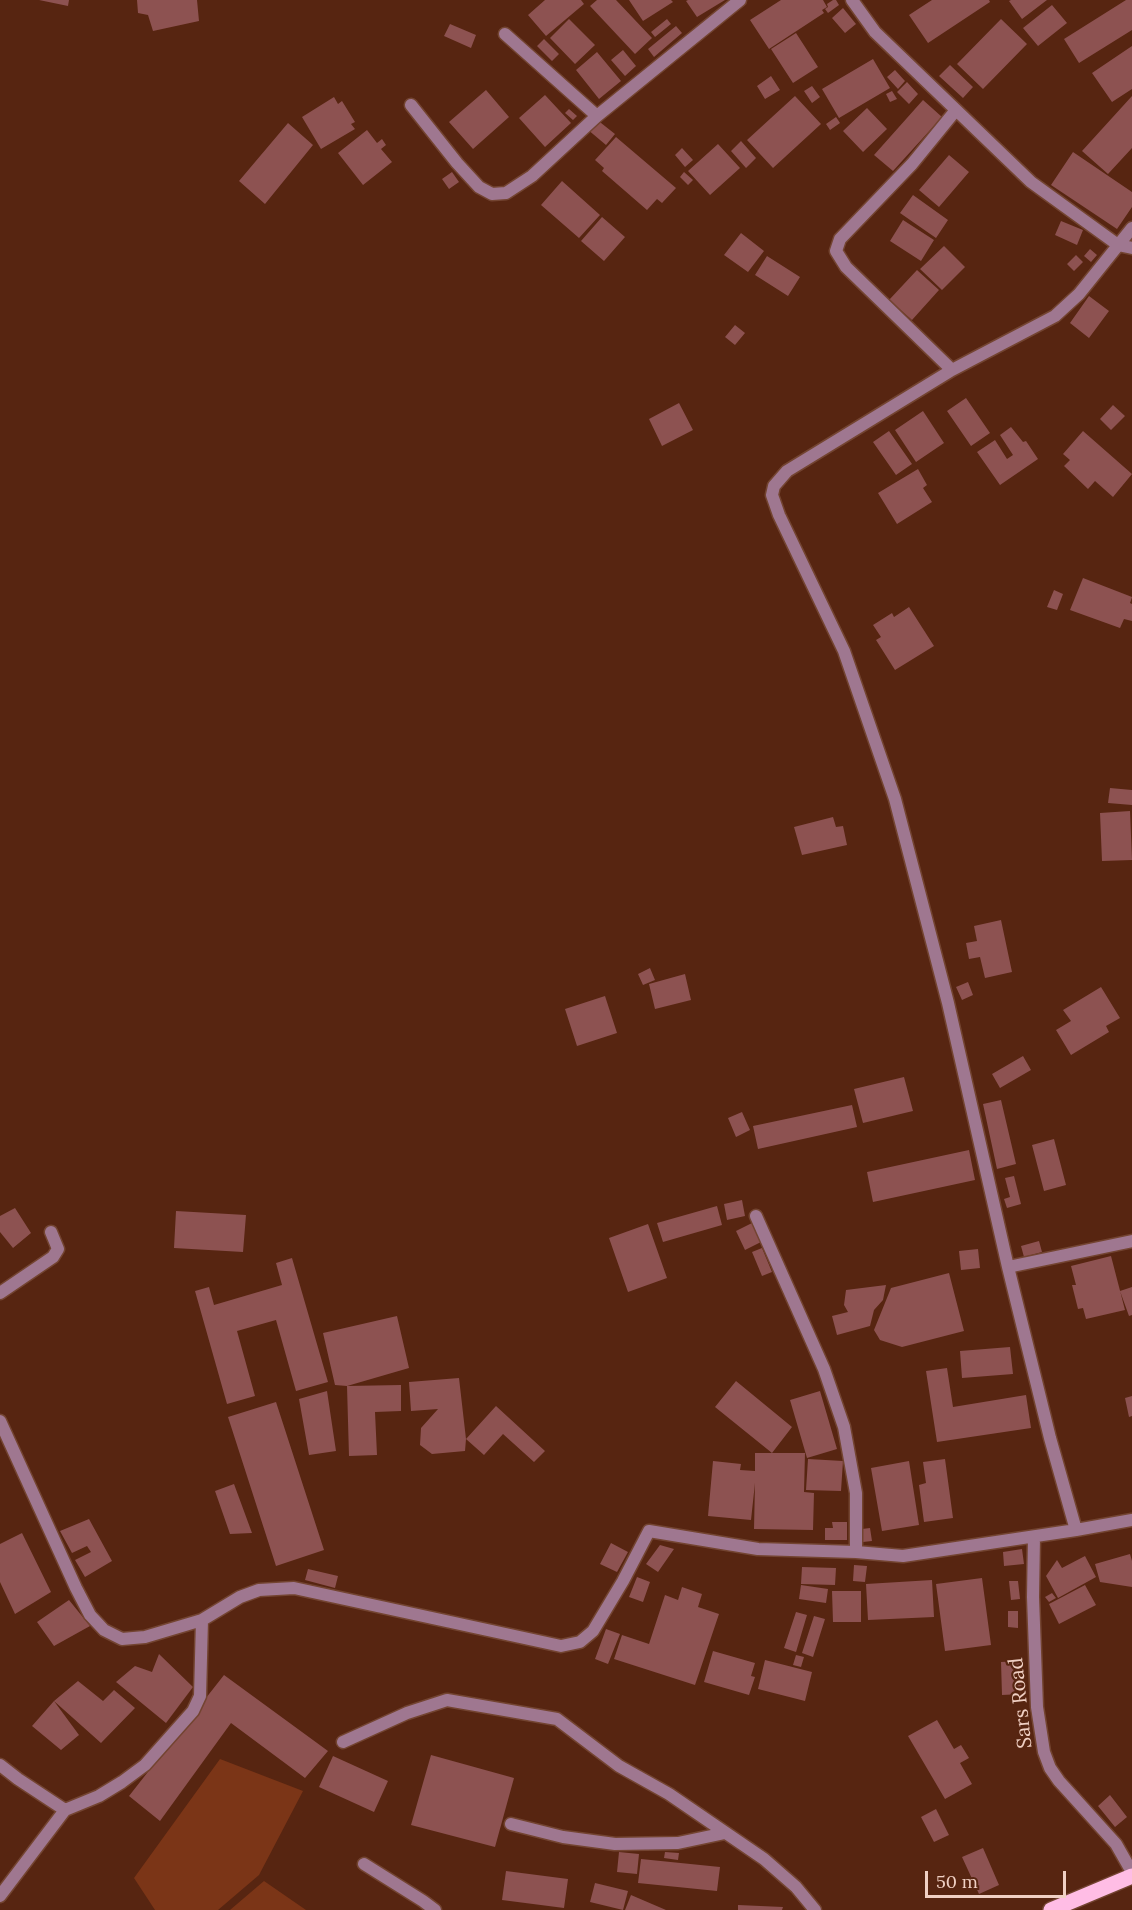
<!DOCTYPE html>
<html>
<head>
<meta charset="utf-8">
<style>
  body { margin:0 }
  #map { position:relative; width:1132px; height:1910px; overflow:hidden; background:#572511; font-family:Lora,serif }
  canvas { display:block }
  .scale { position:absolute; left:925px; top:1871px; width:141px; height:27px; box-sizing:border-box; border:3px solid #f0d0c4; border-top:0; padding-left:8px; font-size:18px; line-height:21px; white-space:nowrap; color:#f0d0c4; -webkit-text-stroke:4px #572511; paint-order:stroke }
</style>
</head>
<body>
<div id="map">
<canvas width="1132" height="1910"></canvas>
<div class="scale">50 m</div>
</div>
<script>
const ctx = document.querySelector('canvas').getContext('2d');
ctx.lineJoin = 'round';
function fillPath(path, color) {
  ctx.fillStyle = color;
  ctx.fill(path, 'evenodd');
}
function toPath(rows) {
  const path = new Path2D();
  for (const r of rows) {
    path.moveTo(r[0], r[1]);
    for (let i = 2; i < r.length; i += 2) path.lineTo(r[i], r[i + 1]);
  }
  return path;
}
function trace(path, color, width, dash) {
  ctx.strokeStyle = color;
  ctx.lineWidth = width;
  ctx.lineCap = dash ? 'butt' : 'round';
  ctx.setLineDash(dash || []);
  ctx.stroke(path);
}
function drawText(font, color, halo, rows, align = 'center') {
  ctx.font = font + ' Lora,serif';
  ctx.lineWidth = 4.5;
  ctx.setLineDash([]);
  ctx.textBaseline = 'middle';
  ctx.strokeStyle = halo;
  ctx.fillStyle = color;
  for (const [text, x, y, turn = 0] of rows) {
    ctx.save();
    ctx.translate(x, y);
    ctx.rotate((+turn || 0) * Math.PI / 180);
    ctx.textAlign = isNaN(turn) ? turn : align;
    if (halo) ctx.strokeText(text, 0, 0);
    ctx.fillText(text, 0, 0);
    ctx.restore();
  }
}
fillPath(toPath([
  [220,1759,303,1791,259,1875,218,1910,155,1910,134,1878],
  [264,1881,306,1910,230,1910]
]), '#7b3517');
fillPath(toPath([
  [39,0,69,0,68,6],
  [137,0,197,0,199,21,153,31,148,15,138,13],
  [545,0,581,0,584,4,546,36,528,15],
  [597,0,616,0,652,38,635,54,590,6],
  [629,0,671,0,673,2,643,21],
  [688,0,725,0,697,17,686,1],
  [781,0,823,0,827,7,822,10,824,13,769,49,750,20],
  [833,0,836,0,839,5,828,13,825,9,828,7,827,4],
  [932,0,989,0,990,2,928,43,909,15],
  [1011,0,1047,0,1022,19,1009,1],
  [1126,0,1132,0,1132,30,1079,63,1064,39],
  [1052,5,1067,23,1038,46,1023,28],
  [843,8,856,24,845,33,832,18],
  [569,19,595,45,575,64,550,38],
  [667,19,671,24,655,37,651,32],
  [1001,19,1027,44,983,89,957,64],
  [450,24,476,35,471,48,444,36],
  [676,26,682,33,654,57,648,49],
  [796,33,818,67,793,83,771,49],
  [544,39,559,54,552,61,537,46],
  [1132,46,1132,89,1112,102,1092,73],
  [623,50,636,66,625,76,611,60],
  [597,52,621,81,599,99,576,70],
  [873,59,890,88,839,118,822,89],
  [950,65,973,87,963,98,939,76],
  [895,70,905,81,898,89,887,77],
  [771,76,780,90,765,99,757,86],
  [907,82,918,94,909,104,897,92],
  [812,86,820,97,812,103,804,91],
  [486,90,509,117,473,149,449,122],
  [892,91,897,99,890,102,886,94],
  [545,95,571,123,545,147,519,118],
  [795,96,821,124,773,168,747,140],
  [1132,96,1132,148,1108,174,1082,151],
  [334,97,338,104,342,101,355,122,351,124,355,129,321,149,302,117],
  [923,100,942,117,893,171,874,155],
  [867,108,887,129,863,152,843,131],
  [569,109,577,116,573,120,565,113],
  [836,117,840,123,830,130,826,124],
  [596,119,615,134,606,145,587,129],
  [288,123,313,145,265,204,239,181],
  [367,130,377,143,382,139,386,145,381,149,392,162,363,185,338,153],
  [616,137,676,188,662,203,657,199,647,210,602,171,604,168,595,160],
  [741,141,756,158,746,168,731,151],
  [718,144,740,168,710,195,688,171],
  [682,148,693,160,685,167,675,155],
  [1073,152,1132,192,1132,207,1117,229,1051,185],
  [949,155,969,172,939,207,919,190],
  [452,172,459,182,449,189,442,179],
  [684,172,693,180,688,185,680,177],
  [562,181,600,215,579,238,541,205],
  [913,195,948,220,936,238,900,213],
  [602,217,625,237,604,261,581,241],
  [903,220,934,240,921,261,890,241],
  [1061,221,1083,230,1077,245,1055,235],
  [741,233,764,251,748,272,724,255],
  [944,246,965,267,942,290,920,269],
  [1090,249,1097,255,1091,262,1084,256],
  [1076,255,1083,262,1074,271,1067,264],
  [767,256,800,277,788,296,755,275],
  [917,270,939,290,912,320,889,300],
  [1089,296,1109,311,1089,338,1070,323],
  [735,325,745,333,735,345,725,337],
  [966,398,990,433,971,446,947,411],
  [679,403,693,430,662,446,649,419],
  [1113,405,1125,416,1111,430,1100,419],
  [923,411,944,443,916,462,895,430],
  [1011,427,1023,442,1026,441,1038,459,1000,485,977,452,995,440,1007,459,1013,455,1000,435],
  [889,431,912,464,896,475,873,442],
  [1083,431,1132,474,1113,497,1095,481,1088,489,1064,466,1070,460,1063,454],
  [918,469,927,485,923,488,932,502,897,524,878,493],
  [1083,578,1132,597,1130,603,1132,604,1132,621,1124,619,1120,628,1070,610],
  [1054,590,1063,594,1057,610,1047,607],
  [909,607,934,646,895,670,876,640,881,637,873,625,892,613,894,617],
  [1110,788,1132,790,1132,805,1108,803],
  [1130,811,1132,860,1102,861,1100,813],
  [833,817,836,827,843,826,847,845,802,855,794,827],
  [1001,920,1012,972,985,978,980,957,969,959,966,943,977,941,974,926],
  [650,968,655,980,643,985,638,974],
  [685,974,691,1000,655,1009,649,984],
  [968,982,973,995,962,1000,956,987],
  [1101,987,1120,1018,1106,1026,1109,1032,1071,1055,1056,1030,1071,1021,1063,1010],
  [605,996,617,1033,577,1046,565,1009],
  [1023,1056,1031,1070,1000,1088,992,1074],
  [904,1077,913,1111,863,1123,854,1089],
  [1001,1100,1016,1164,997,1169,983,1104],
  [852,1105,857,1127,758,1149,753,1126],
  [742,1112,750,1130,736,1137,728,1118],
  [1054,1139,1066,1185,1044,1191,1032,1145],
  [969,1150,975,1180,873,1202,867,1172],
  [1014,1176,1021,1204,1007,1208,1004,1199,1010,1197,1005,1178],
  [742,1200,745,1216,727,1220,724,1204],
  [717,1206,722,1225,663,1242,657,1223],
  [15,1208,31,1233,13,1248,0,1232,0,1216],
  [176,1211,246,1215,243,1252,174,1248],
  [752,1223,761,1242,745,1250,736,1231],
  [648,1224,667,1278,628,1292,609,1238],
  [1039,1241,1042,1252,1024,1257,1021,1246],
  [762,1248,772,1272,762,1276,752,1252],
  [978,1249,980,1268,961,1270,959,1251],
  [1111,1256,1125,1310,1086,1319,1083,1308,1078,1309,1072,1285,1076,1285,1071,1266],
  [292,1258,328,1382,296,1391,276,1320,237,1331,255,1396,227,1404,195,1291,209,1287,214,1305,282,1285,276,1263],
  [949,1273,964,1331,902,1347,880,1340,874,1330,891,1288],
  [886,1285,883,1300,874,1310,870,1326,837,1335,832,1316,848,1312,844,1305,846,1290],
  [1132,1287,1132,1315,1129,1316,1120,1291],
  [397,1316,409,1368,347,1386,335,1385,323,1333],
  [1010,1347,1013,1374,962,1378,960,1351],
  [947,1368,953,1407,1026,1395,1031,1428,937,1442,926,1371],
  [459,1378,466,1439,465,1451,432,1454,420,1445,421,1428,438,1409,411,1411,409,1382],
  [736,1381,792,1427,772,1453,715,1407],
  [401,1385,401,1411,375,1412,377,1455,349,1456,347,1386],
  [327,1391,336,1451,309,1455,299,1399],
  [820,1391,837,1449,807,1458,790,1400],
  [1132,1396,1132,1416,1129,1417,1125,1398],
  [276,1402,324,1550,276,1566,228,1417],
  [496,1406,545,1451,534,1462,503,1434,484,1455,466,1439],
  [755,1453,805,1453,804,1492,814,1493,813,1530,754,1529,755,1483,751,1520,708,1516,713,1461,741,1464,740,1470,755,1471],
  [808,1459,843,1461,841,1491,806,1490],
  [945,1459,953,1518,924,1522,919,1485,926,1483,923,1462],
  [909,1461,919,1525,882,1531,871,1468],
  [234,1484,252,1533,230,1534,215,1491],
  [89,1519,112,1561,85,1577,75,1560,91,1552,87,1546,72,1553,60,1531],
  [832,1522,847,1522,847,1540,825,1540,825,1528,833,1528],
  [870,1528,872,1541,863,1542,862,1529],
  [22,1533,51,1592,15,1614,0,1582,0,1544],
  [611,1543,628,1552,617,1572,600,1564],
  [660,1545,674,1549,658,1572,646,1564],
  [1022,1549,1024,1564,1004,1566,1003,1552],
  [1130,1554,1132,1561,1132,1587,1100,1582,1095,1564],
  [1085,1556,1096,1577,1058,1598,1046,1576,1057,1560,1062,1568],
  [854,1565,867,1566,865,1582,853,1581],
  [802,1567,836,1568,835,1585,801,1584],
  [308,1569,338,1576,335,1588,305,1580],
  [637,1577,650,1582,643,1602,629,1597],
  [982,1578,991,1645,945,1651,936,1584],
  [932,1580,934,1617,868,1620,866,1584],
  [1009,1581,1018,1581,1020,1599,1011,1600],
  [801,1585,828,1589,826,1603,799,1599],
  [1085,1585,1096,1605,1059,1624,1049,1604],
  [682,1587,702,1594,698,1607,719,1614,695,1685,614,1659,622,1635,649,1644,665,1595,678,1600],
  [832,1591,861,1591,861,1622,833,1622],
  [1052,1593,1056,1598,1049,1602,1045,1597],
  [69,1600,90,1626,54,1646,37,1622],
  [1008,1611,1018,1611,1018,1628,1008,1627],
  [796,1612,807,1615,796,1652,784,1648],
  [814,1616,825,1619,813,1657,802,1653],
  [606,1629,620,1634,608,1664,595,1659],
  [713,1651,755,1663,751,1676,755,1677,749,1695,704,1682],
  [159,1654,193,1687,166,1723,116,1682,135,1666,152,1672],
  [796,1655,804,1657,801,1667,793,1665],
  [765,1660,812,1672,805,1701,758,1689],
  [1021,1661,1022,1694,1002,1695,1001,1662],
  [224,1675,328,1751,305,1778,231,1723,160,1821,129,1796],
  [78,1681,103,1701,114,1690,135,1708,101,1743,54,1701,79,1735,61,1750,32,1726,54,1701],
  [937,1720,954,1749,961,1745,969,1758,960,1763,972,1784,945,1799,908,1736],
  [431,1755,514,1778,495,1847,411,1825],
  [333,1756,388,1781,374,1812,319,1787],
  [1110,1795,1127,1817,1115,1827,1098,1806],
  [936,1809,949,1835,934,1842,921,1817],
  [983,1848,999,1885,979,1894,962,1857],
  [619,1852,639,1854,637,1874,617,1872],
  [665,1852,679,1853,678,1860,664,1858],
  [641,1859,720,1867,717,1891,638,1883],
  [506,1871,568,1879,564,1908,502,1900],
  [595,1883,628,1891,623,1910,590,1902],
  [631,1895,666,1910,625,1910],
  [738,1905,783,1907,782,1910,738,1910]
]), '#8d5251');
const street = toPath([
  [852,0,875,32,1031,182,1118,245,1132,248],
  [505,34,597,116],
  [411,105,457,163,479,187,492,194,506,193,532,176,597,116,740,0],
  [952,370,846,267,836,251,840,239,912,164,956,110],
  [756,1216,824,1369,844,1427,856,1493,856,1552],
  [1008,1267,1132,1241],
  [0,1293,53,1257,58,1249,51,1232],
  [0,1421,76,1588,90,1615,104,1630,122,1639,145,1637,202,1620,240,1597,259,1590,294,1588,561,1646,580,1642,593,1631,623,1581,649,1531,758,1549,856,1552,903,1556,1076,1530,1132,1520],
  [1076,1530,1050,1438,1008,1267,948,1003,895,799,844,651,779,515,772,495,774,486,787,471,952,370,1055,316,1079,294,1132,228],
  [1034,1537,1033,1597,1037,1707,1044,1752,1050,1768,1059,1781,1116,1844,1132,1872],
  [343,1742,407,1713,447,1700,557,1719,619,1766,669,1794,764,1859,796,1887,815,1910],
  [0,1765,18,1779,65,1810],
  [511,1824,563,1837,615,1844,678,1843,725,1833],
  [364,1864,423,1901,435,1910],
  [0,1896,65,1810,99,1796,122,1782,145,1765,193,1711,200,1696,202,1620]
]);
const primary = toPath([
  [1051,1910,1132,1876]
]);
trace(street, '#734431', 15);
trace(primary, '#734431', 18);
trace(street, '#9f7790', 12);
trace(primary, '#ffbde5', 15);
drawText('20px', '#f0d0c4', '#572511', [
  ["Sars Road",1021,1703,-96]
]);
</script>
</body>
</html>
